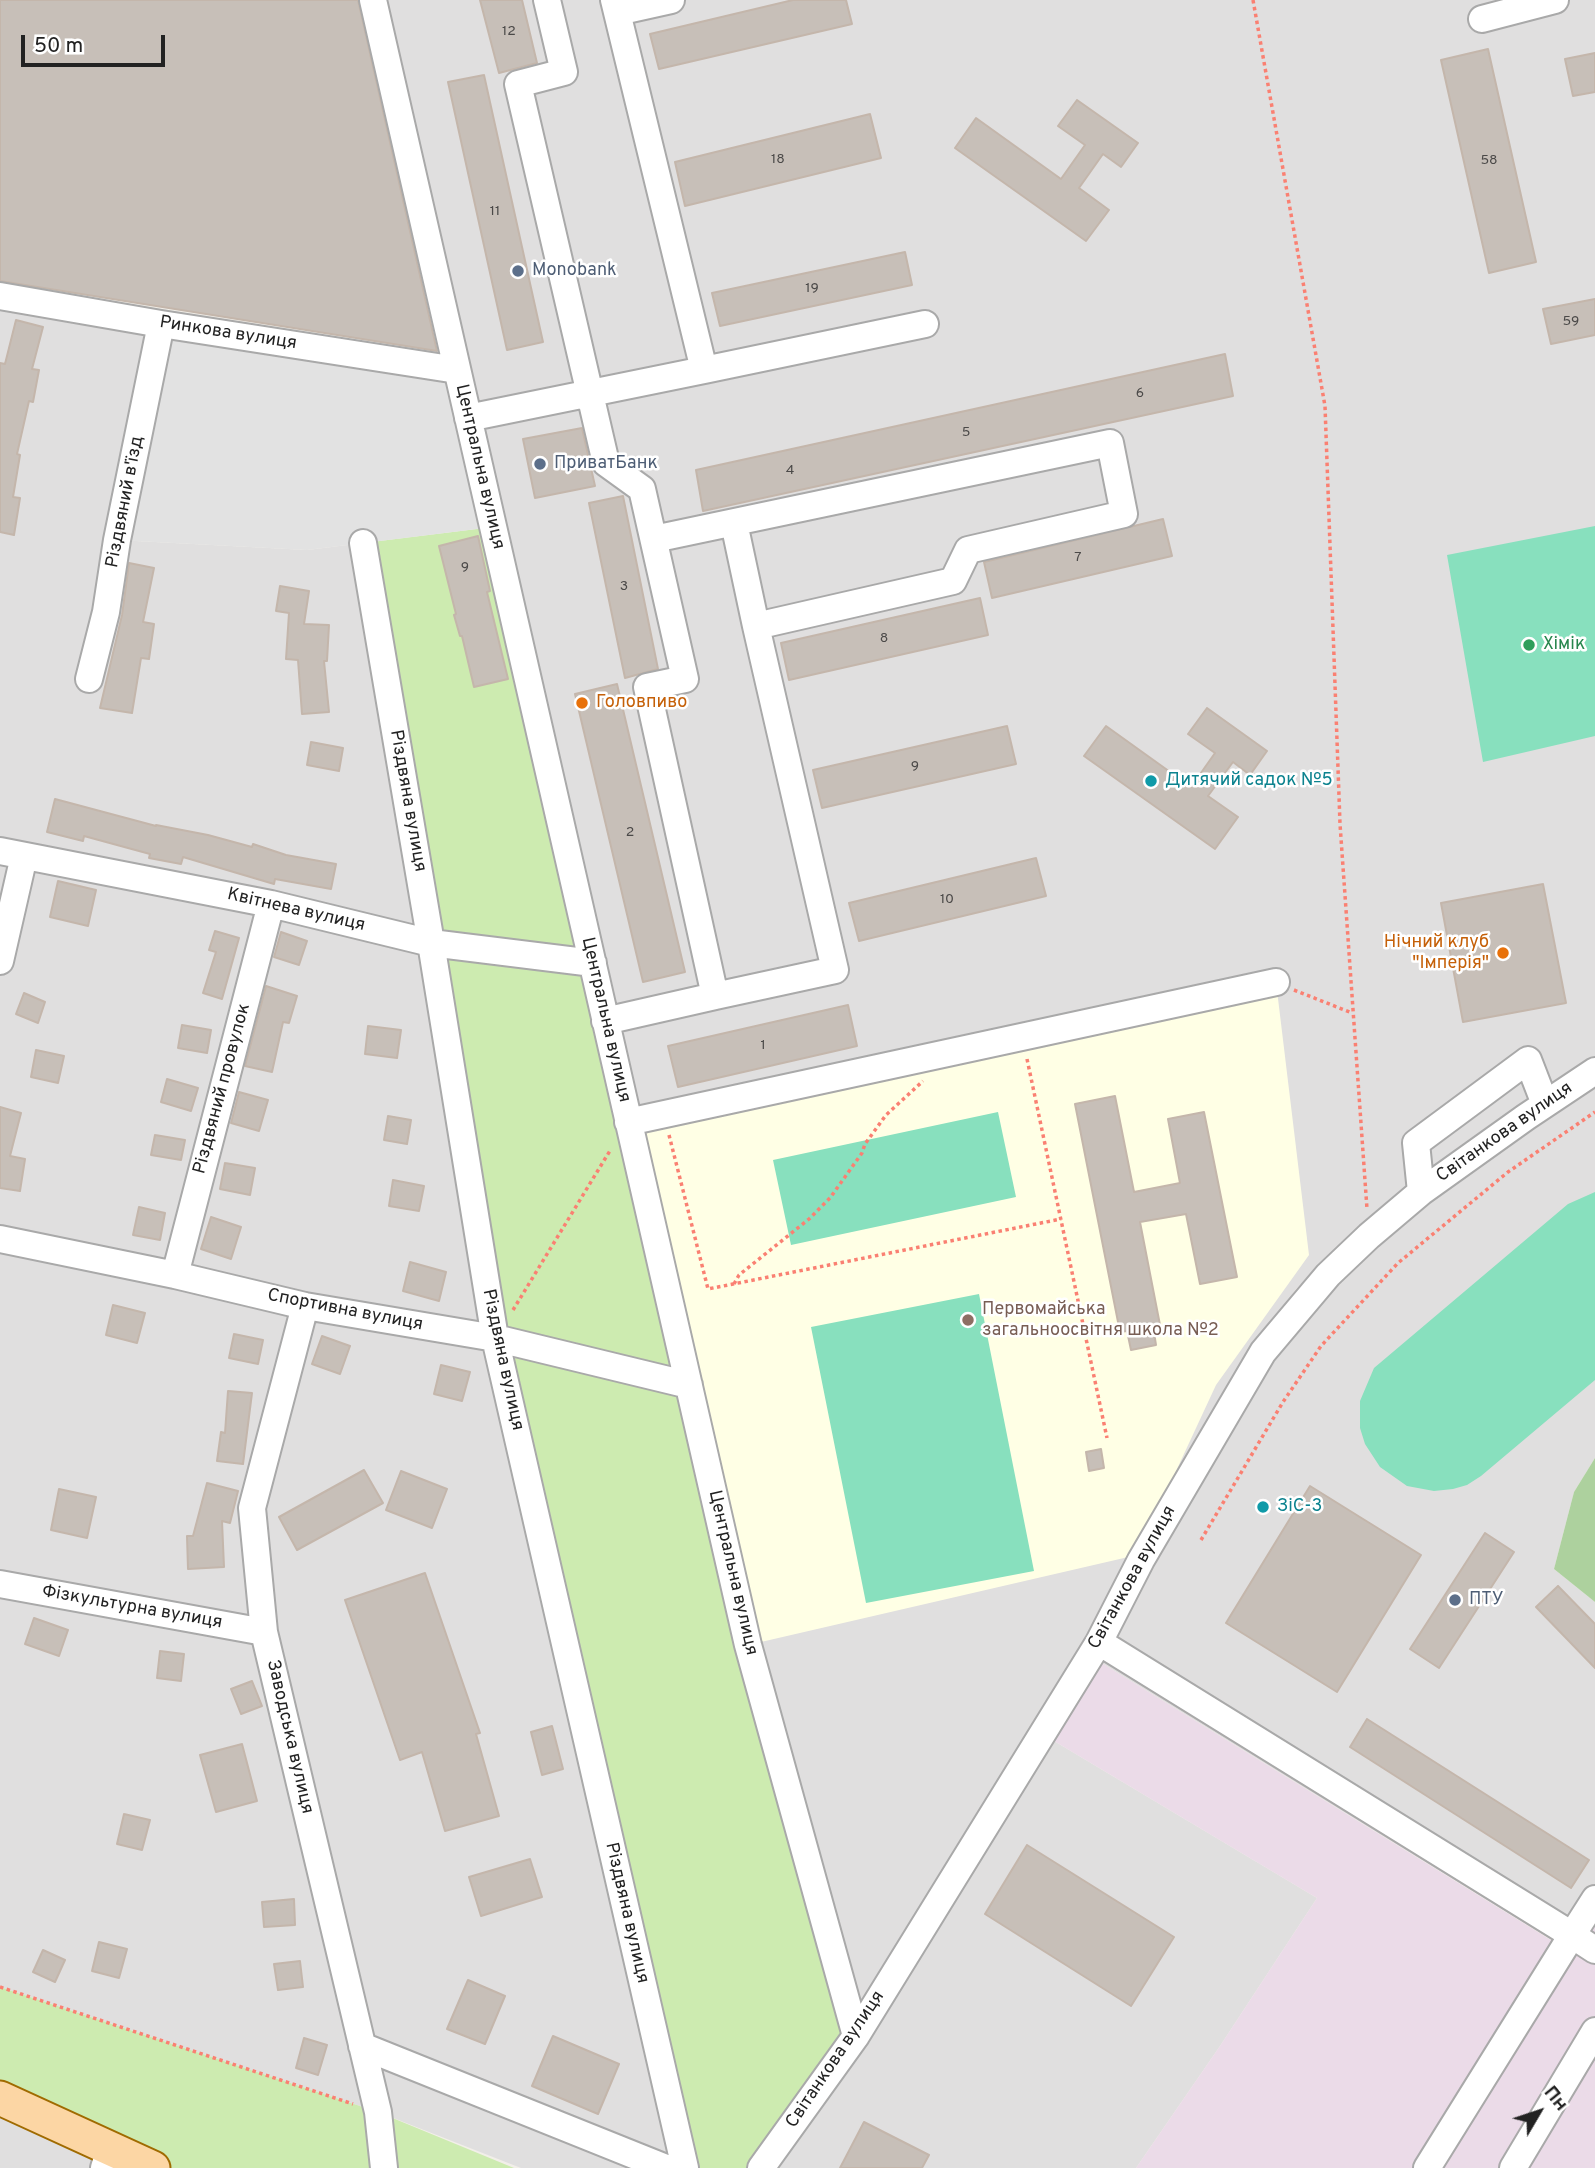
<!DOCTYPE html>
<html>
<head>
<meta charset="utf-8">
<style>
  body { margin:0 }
  #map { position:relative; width:1595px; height:2168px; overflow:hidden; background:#f2efe9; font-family:Overpass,sans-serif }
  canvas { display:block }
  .north { position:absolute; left:1504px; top:2077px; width:70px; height:70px; -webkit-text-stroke:5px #fff; paint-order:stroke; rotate:51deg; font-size:19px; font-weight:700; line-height:28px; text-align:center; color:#222 }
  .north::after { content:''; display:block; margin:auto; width:24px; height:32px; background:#222; clip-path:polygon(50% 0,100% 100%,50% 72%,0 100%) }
  .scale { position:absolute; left:21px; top:35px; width:144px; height:32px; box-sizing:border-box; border:4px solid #222; border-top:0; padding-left:9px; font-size:21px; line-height:24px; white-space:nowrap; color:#222; -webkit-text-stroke:5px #fff; paint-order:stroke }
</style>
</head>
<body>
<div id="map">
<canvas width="1595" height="2168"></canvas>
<div class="north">Пн</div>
<div class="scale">50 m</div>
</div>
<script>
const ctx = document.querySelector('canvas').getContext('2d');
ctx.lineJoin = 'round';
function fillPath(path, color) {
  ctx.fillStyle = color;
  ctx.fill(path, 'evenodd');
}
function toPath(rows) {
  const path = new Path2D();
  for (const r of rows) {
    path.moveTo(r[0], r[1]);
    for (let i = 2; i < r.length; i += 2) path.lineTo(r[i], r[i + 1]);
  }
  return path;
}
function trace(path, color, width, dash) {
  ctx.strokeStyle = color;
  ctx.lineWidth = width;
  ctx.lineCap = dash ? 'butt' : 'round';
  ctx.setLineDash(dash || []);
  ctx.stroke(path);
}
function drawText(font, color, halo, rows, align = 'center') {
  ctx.font = font + ' Overpass,sans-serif';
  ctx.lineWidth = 5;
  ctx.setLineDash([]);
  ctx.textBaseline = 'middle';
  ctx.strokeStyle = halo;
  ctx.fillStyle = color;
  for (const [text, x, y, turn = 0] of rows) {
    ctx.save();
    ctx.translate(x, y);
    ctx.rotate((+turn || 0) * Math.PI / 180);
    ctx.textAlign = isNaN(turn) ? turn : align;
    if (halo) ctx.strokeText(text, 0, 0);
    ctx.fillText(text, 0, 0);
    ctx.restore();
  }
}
fillPath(toPath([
  [373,0,1595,0,1595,1458,1574,1492,1554,1569,1595,1602,1595,1902,1560,1945,1100,1662,1144,1561,1275,1357,1369,1250,1357,1234,1296,1289,1249,1356,1227,1406,857,2030,748,1645],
  [0,296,161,324,117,540,307,550,363,543,685,2168,521,2168,378,2112,0,1987],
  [1049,1738,1317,1898,1220,2046,1136,2168,768,2168],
  [0,2098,153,2168,0,2168]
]), '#e0dfdf');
fillPath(toPath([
  [1100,1662,1559,1945,1595,1902,1595,2168,1136,2168,1220,2046,1317,1898,1049,1738]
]), '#ebdbe8');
fillPath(toPath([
  [1276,982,1309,1255,1216,1385,1137,1555,748,1645,628,1122]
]), '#ffffe5');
fillPath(toPath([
  [493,527,854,2033,755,2168,685,2168,495,1339,363,543],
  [0,1987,378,2112,514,2168,153,2168,0,2098]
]), '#cdebb0');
fillPath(toPath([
  [1595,1458,1595,1602,1554,1569,1574,1492]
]), '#add19e');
fillPath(toPath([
  [1595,526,1595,736,1483,762,1447,555],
  [998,1112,1016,1197,791,1245,773,1160],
  [1595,1192,1595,1380,1481,1476,1467,1485,1453,1489,1434,1491,1407,1486,1380,1467,1365,1444,1360,1428,1360,1401,1374,1368,1568,1204],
  [979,1294,1034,1571,866,1603,811,1327]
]), '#88e0be');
fillPath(toPath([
  [161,324,456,372,493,527,307,550,117,540]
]), '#e2e2e2');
const building = toPath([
  [0,0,358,0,437,351,0,281,0,0],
  [480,0,522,0,537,63,499,73,480,0],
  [793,0,846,0,852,24,659,69,650,34,793,0],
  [1488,49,1536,262,1489,273,1441,60,1488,49],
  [1595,53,1595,92,1573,96,1565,59,1595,53],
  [484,75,543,342,507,350,448,82,484,75],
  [1077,100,1138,143,1121,167,1103,154,1079,188,1109,210,1086,241,955,148,976,118,1061,179,1085,145,1058,126,1077,100],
  [870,114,881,158,685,206,675,162,870,114],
  [905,252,912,285,720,326,712,293,905,252],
  [1595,299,1595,335,1551,344,1543,309,1595,299],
  [16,320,43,327,32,369,39,370,33,402,29,401,17,454,20,455,13,497,20,498,14,535,0,532,0,363,5,364,16,320],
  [1225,354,1233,396,703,511,696,470,1225,354],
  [582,428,595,486,535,498,523,439,582,428],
  [623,496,658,669,625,678,589,503,623,496],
  [1163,519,1172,556,992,598,984,562,1163,519],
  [478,536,490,591,487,592,508,679,474,687,462,636,460,636,454,615,456,614,439,546,478,536],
  [129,563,154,568,143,622,154,624,149,659,141,658,132,713,100,708,122,615,129,563],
  [280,586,309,591,304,624,329,625,327,661,324,661,329,712,302,714,298,660,286,659,289,613,276,611,280,586],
  [980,598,988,635,789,680,781,643,980,598],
  [617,684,685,972,643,982,575,694,617,684],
  [1207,708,1267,751,1250,775,1233,762,1208,796,1238,817,1215,849,1084,756,1106,726,1191,787,1215,753,1188,734,1207,708],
  [1007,726,1016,764,822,808,813,770,1007,726],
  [311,742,343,748,339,771,307,765,311,742],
  [55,799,156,826,156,825,208,835,252,847,253,844,286,855,336,864,331,889,275,879,274,884,183,857,181,864,149,858,150,854,84,836,83,841,47,832,55,799],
  [1036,858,1046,896,859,941,849,903,1036,858],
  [58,881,96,890,88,926,50,917,58,881],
  [1543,884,1566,1003,1463,1022,1441,903,1543,884],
  [215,931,239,938,222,999,203,993,216,952,209,950,215,931],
  [281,932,307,941,299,965,274,957,281,932],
  [266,986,297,996,289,1023,283,1022,272,1072,245,1066,266,986],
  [24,993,45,1002,38,1023,16,1014,24,993],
  [848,1005,857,1046,678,1087,668,1046,848,1005],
  [182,1025,211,1030,207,1053,178,1048,182,1025],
  [368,1026,401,1030,397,1058,365,1054,368,1026],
  [36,1050,64,1056,58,1083,31,1077,36,1050],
  [167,1079,198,1088,191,1111,161,1102,167,1079],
  [239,1092,268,1100,259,1131,231,1123,239,1092],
  [1115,1096,1134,1192,1180,1183,1168,1119,1204,1112,1237,1277,1200,1284,1186,1214,1140,1222,1160,1325,1153,1326,1156,1345,1131,1350,1127,1331,1120,1332,1075,1104,1115,1096],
  [0,1107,21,1113,10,1156,25,1159,20,1191,0,1188,0,1107],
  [388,1116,411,1120,407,1144,384,1140,388,1116],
  [155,1135,185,1140,181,1160,151,1155,155,1135],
  [225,1163,255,1168,250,1195,220,1189,225,1163],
  [393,1180,424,1186,419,1211,389,1206,393,1180],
  [139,1207,165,1213,160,1240,133,1235,139,1207],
  [211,1217,241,1227,231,1259,201,1249,211,1217],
  [410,1262,446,1272,439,1301,403,1291,410,1262],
  [113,1305,145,1313,137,1343,106,1335,113,1305],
  [234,1334,263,1340,258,1364,229,1358,234,1334],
  [322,1336,350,1346,340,1374,312,1364,322,1336],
  [441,1365,470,1372,462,1401,434,1394,441,1365],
  [228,1391,252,1393,243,1464,217,1461,221,1432,225,1433,228,1391],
  [1101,1449,1104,1468,1089,1471,1086,1452,1101,1449],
  [364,1470,383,1503,297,1550,279,1517,364,1470],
  [401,1471,447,1489,432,1528,386,1510,401,1471],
  [207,1483,238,1491,230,1523,222,1521,224,1567,188,1569,187,1536,193,1536,207,1483],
  [1310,1486,1421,1555,1337,1692,1226,1623,1310,1486],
  [59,1489,96,1497,87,1538,51,1530,59,1489],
  [1485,1533,1514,1552,1439,1668,1410,1649,1485,1533],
  [425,1573,480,1733,476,1734,499,1816,445,1831,422,1752,400,1760,345,1600,425,1573],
  [1558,1586,1595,1624,1595,1668,1536,1607,1558,1586],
  [34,1618,68,1630,59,1656,25,1644,34,1618],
  [160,1651,184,1654,181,1681,157,1678,160,1651],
  [252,1681,262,1706,241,1714,231,1689,252,1681],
  [1367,1719,1589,1860,1571,1888,1350,1747,1367,1719],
  [552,1726,563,1769,542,1775,531,1732,552,1726],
  [242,1744,257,1801,216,1812,200,1755,242,1744],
  [124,1814,150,1820,142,1850,117,1844,124,1814],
  [1027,1845,1174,1937,1131,2006,985,1914,1027,1845],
  [530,1859,542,1897,481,1916,469,1877,530,1859],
  [294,1899,295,1925,264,1927,262,1902,294,1899],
  [99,1942,127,1949,119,1978,92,1971,99,1942],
  [43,1950,65,1960,55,1982,33,1972,43,1950],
  [300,1961,303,1987,278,1990,274,1964,300,1961],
  [468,1980,505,1996,485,2044,447,2029,468,1980],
  [553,2036,619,2064,598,2114,532,2086,553,2036],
  [304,2038,327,2045,318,2075,296,2068,304,2038],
  [864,2122,929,2155,922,2168,840,2168,864,2122]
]);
fillPath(building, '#c7bfb8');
trace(building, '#c4b6ab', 2);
const minor = toPath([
  [373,0,748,1645,856,2036],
  [547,0,564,72,518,84,606,463,642,489,685,679,647,687,715,996,605,1021],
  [617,12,671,0],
  [1482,19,1555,0],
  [0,296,161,324,457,370],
  [704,370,925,324],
  [468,418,704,370,614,0],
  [654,539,1110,443,1124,514,968,550,953,581,756,626,734,523],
  [363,543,431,943,495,1338,685,2168],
  [89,679,106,612,117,540,161,324],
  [0,851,271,904,431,943,593,963],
  [0,961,24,856],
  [715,996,835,970,756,626],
  [628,1122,1276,982],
  [1421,1192,1416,1143,1528,1060,1545,1104],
  [0,1239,175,1275,305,1306,495,1338,689,1385],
  [175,1275,271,904],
  [305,1306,252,1508,264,1632,378,2112,384,2168],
  [0,1584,264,1632],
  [1099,1642,1572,1935,1595,1899],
  [362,2046,666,2168],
  [104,2168,110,2148],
  [761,2168,856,2036,1099,1642,1141,1560,1263,1352,1328,1275,1369,1236,1421,1192,1526,1117,1595,1071],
  [1427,2168,1572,1935,1595,1950],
  [1513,2168,1595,2031]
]);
const major = toPath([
  [0,2098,153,2168]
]);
trace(minor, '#a9a9a9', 30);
trace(major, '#a06b00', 37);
trace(toPath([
  [1253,0,1325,406,1340,824,1367,1209],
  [1294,990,1352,1013],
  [1027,1059,1107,1438],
  [669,1135,708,1289,1061,1219],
  [734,1284,739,1275,809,1219,830,1198,862,1153,865,1144,886,1115,923,1081],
  [513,1310,611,1149],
  [1201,1540,1283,1402,1321,1346,1398,1263,1508,1172,1595,1112],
  [0,1987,353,2104]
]), '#fa8072', 3.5, [3.5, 3.5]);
trace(minor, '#fff', 26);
trace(major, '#fcd6a4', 33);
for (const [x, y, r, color] of [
  [518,271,7,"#5c6f8a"],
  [540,464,7,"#5c6f8a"],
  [1529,645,7,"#2e9e5b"],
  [582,703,7,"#e8710a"],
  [1151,781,7,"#0f9aa8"],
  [1503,953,7,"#e8710a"],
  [968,1320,7,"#8d6e63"],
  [1263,1507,7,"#0f9aa8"],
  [1455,1600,7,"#5c6f8a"]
]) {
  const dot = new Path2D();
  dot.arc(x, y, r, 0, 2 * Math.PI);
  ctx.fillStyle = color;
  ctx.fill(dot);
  trace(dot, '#fff', 2.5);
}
drawText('14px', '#4b4948', null, [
  ["12",509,32],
  ["18",778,160],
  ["58",1489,161],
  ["11",495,212],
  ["19",812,289],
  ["59",1571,322],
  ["6",1140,394],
  ["5",966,433],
  ["4",790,471],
  ["7",1078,558],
  ["9",465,568],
  ["3",624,587],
  ["8",884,639],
  ["9",915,767],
  ["2",630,833],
  ["10",947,900],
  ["1",763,1046]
]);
drawText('18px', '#4e5e75', '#fff', [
  ["Monobank",532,271],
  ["ПриватБанк",554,464],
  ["ПТУ",1469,1600]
], 'left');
drawText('18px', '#222', '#fff', [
  ["Ринкова вулиця",228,334,9],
  ["Центральна вулиця",479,467,77],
  ["Різдвяний в'їзд",126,502,-79],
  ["Різдвяна вулиця",407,801,80],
  ["Квітнева вулиця",296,911,13],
  ["Центральна вулиця",605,1020,77],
  ["Різдвяний провулок",223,1089,-75],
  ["Світанкова вулиця",1505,1133,-35],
  ["Спортивна вулиця",345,1311,11],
  ["Різдвяна вулиця",502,1360,78],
  ["Центральна вулиця",732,1573,77],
  ["Світанкова вулиця",1133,1578,-61],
  ["Фізкультурна вулиця",132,1608,10],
  ["Заводська вулиця",289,1737,77],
  ["Різдвяна вулиця",626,1913,77],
  ["Світанкова вулиця",836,2060,-56]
]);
drawText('18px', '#27864d', '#fff', [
  ["Хімік",1543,645]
], 'left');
drawText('18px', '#c56008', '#fff', [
  ["Головпиво",596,703],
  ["Нічний клуб",1489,943,"right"],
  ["\"Імперія\"",1489,964,"right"]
], 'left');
drawText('18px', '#0d838f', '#fff', [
  ["Дитячий садок №5",1165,781],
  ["ЗіС-3",1277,1507]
], 'left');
drawText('18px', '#785e54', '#fff', [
  ["Первомайська",982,1310],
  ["загальноосвітня школа №2",982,1331]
], 'left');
</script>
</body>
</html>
